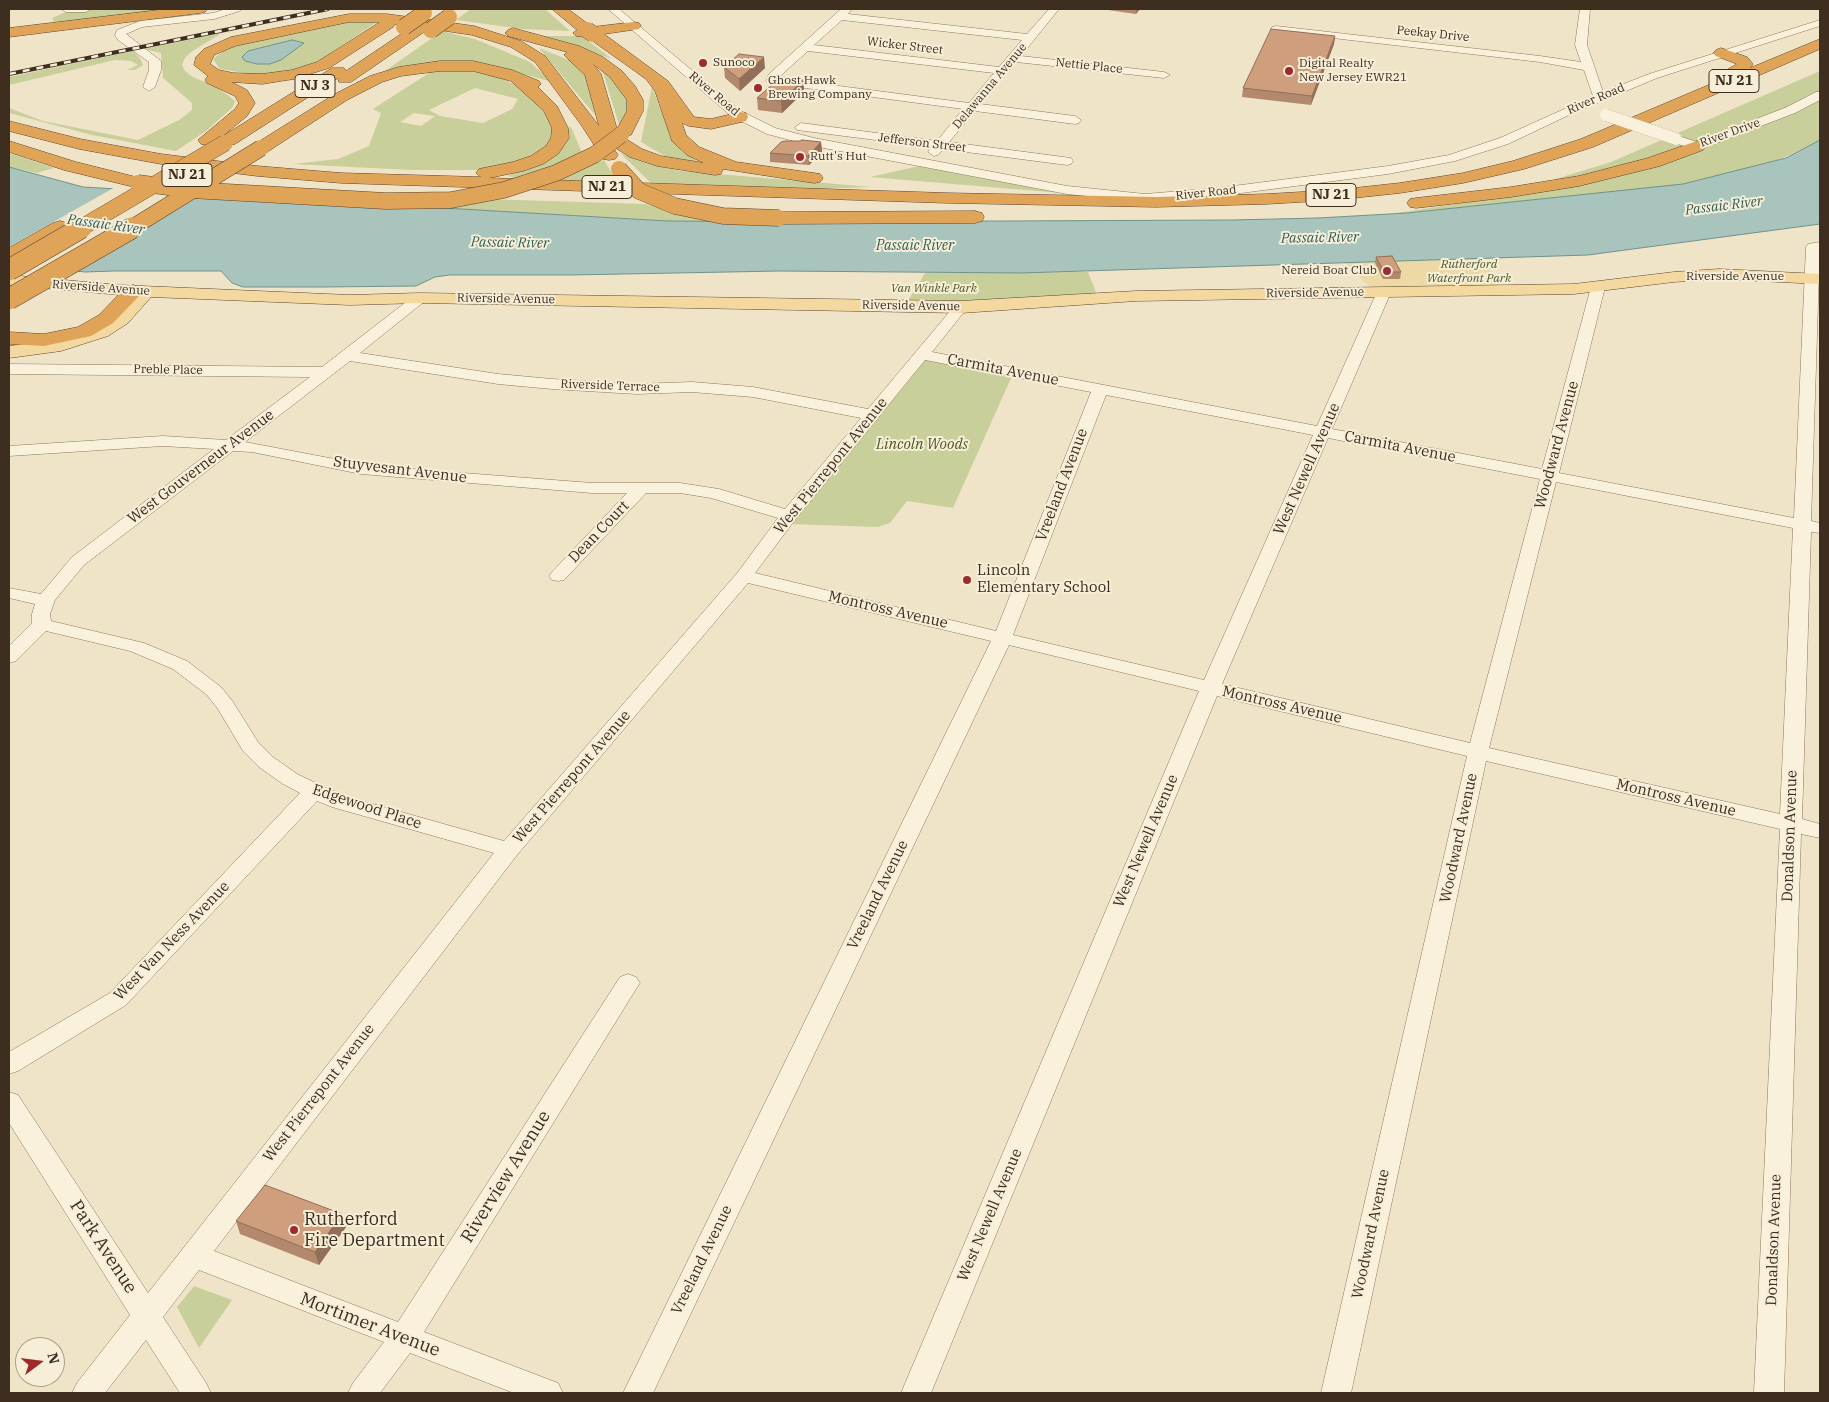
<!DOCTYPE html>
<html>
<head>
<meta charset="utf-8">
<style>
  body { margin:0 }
  #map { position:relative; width:1829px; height:1402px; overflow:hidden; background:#f0e4c8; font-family:"IBM Plex Serif",serif }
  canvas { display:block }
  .frame { position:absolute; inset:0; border:10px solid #3d2e20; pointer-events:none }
  .north { position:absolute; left:15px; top:1337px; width:50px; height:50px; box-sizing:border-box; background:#f7eed8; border:1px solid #ada18e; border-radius:50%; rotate:75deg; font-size:14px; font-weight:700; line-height:20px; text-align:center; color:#3d2e20 }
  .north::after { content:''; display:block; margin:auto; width:18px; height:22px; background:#9e2a2b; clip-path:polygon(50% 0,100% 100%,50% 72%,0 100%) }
</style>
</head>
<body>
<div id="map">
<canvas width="1829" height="1402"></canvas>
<div class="frame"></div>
<div class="north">N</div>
</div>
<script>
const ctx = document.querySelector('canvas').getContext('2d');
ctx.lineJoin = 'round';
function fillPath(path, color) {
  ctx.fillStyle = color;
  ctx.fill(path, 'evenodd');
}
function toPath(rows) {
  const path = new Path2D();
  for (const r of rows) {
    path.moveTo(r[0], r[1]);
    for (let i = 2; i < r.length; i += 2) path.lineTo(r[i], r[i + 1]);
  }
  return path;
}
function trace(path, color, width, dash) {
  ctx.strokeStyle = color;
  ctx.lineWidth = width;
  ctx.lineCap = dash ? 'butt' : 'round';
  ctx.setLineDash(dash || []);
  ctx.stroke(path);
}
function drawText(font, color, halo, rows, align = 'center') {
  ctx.font = font + ' "IBM Plex Serif",serif';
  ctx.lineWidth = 4;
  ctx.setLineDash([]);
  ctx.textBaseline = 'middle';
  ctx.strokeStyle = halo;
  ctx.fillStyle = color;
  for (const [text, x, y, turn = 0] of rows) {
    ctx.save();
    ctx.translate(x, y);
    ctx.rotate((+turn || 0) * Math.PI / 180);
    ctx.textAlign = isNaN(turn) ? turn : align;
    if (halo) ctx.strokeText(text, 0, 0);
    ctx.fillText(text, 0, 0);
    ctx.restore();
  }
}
fillPath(toPath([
  [94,9,175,9,55,24,52,18,68,11],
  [471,9,545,9,570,31,522,29,456,20],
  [354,19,380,20,318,61,291,72,257,75,220,69,213,59,230,46],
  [292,40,271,64,257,64,245,61,249,51],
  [442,31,475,39,530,62,552,82,499,67,475,63,385,71],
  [222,33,191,52,185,58,182,65,185,71,193,77,216,87,229,96,235,101,233,107,206,131,176,151,92,135,9,113,9,108,43,121,138,140,179,120,192,110,192,103,163,78,161,53,144,49],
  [542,36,582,36,612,59],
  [539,48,574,62,587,78,595,115],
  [133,51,140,58,143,65,135,70,127,70,138,65,131,61,115,60,9,85,9,77],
  [456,68,493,74,524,89,544,111,552,127,551,142,534,156,517,162,479,170,411,170,293,164,338,159,369,146,381,113,373,109,432,71],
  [475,88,518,99,512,109,483,123,440,116,429,110],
  [414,113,434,116,435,116,421,126,400,122],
  [602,69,615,80,628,99,626,120,619,125],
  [1820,71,1820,141,1778,160,1723,181,1384,215,1494,198,1611,162],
  [652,87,673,141,698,162,668,158,641,142],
  [570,125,583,155,517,179,508,176,559,151,566,143],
  [9,153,54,168,37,173,9,167],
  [620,153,648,164,682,171,872,187,819,189,651,183],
  [604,160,617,182,554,180],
  [919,166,1061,193,870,177],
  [484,199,646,204,681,214,735,222,667,221,442,208],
  [1088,272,1097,295,906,304,925,273],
  [925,360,1012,376,953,508,907,501,890,523,878,527,787,524,794,512],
  [194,1286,232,1300,199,1348,177,1307]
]), '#c9cf9b');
fillPath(toPath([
  [1479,253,1501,287,1375,292,1340,258]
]), '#ecd9a5');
const water = toPath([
  [292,40,304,43,281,60,270,64,257,64,245,61,242,57,248,51,292,40],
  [1820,140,1820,224,1588,255,1021,273,780,271,571,275,449,275,435,277,416,286,324,287,243,287,232,283,221,271,114,271,85,272,9,263,9,167,83,187,667,221,774,222,1232,220,1318,218,1407,213,1683,184,1786,158,1820,140]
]);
fillPath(water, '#a9c4bc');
trace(water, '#6f938a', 1);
fillPath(toPath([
  [117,186,201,195,71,273,9,266,9,247]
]), '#f0e4c8');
const minor = toPath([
  [61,9,91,9,86,12,66,12,61,9],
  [226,9,241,9,240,11,214,19,142,27,126,34,161,61,161,70,155,87,149,91,143,87,149,70,149,62,118,40,115,35,117,30,140,21,213,13,226,9],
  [608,9,619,9,739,110,775,128,814,138,1067,186,1145,194,1218,188,1388,166,1449,155,1500,138,1593,96,1584,70,1540,62,1272,31,1271,29,1272,27,1276,26,1540,56,1581,62,1575,45,1580,9,1590,9,1587,45,1603,92,1649,74,1820,20,1820,26,1657,78,1569,115,1508,144,1455,161,1388,174,1218,196,1145,202,1067,194,813,146,767,134,731,116,608,9],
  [841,9,852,9,848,14,1027,34,1049,9,1059,9,1021,56,1164,72,1170,75,1164,78,1016,62,980,104,1075,116,1081,120,1079,123,1075,124,975,111,949,142,1071,158,1073,161,1071,164,1067,165,943,149,938,155,934,156,928,152,931,147,797,130,795,127,801,123,937,141,963,109,768,83,766,81,769,74,841,9],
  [842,20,1022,40,999,67,814,45,842,20],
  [808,51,994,73,969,103,778,78,808,51],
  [1816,92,1820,92,1820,100,1795,113,1701,149,1693,149,1672,142,1670,139,1676,135,1697,142,1787,107,1816,92],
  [1820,242,1811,521,1820,523,1820,533,1811,532,1802,819,1820,824,1820,838,1801,834,1784,1393,1754,1393,1780,829,1486,761,1351,1393,1321,1393,1467,756,1217,696,931,1393,901,1393,1199,691,1009,645,653,1393,623,1393,991,641,748,583,517,855,214,1251,398,1322,620,977,628,974,636,977,640,983,636,989,424,1332,558,1383,563,1393,514,1393,410,1353,380,1393,348,1393,353,1383,384,1342,199,1270,163,1317,206,1383,211,1393,180,1393,146,1340,105,1393,72,1393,77,1383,130,1315,9,1123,9,1092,18,1095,148,1293,494,853,332,807,317,801,126,1005,18,1071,9,1074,9,1052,110,993,300,793,283,784,259,767,243,751,218,709,207,695,173,669,130,651,46,631,16,661,9,663,9,646,32,623,32,614,35,604,9,598,9,588,41,594,72,557,214,449,163,446,9,456,9,446,163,436,226,440,310,377,9,374,9,364,322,367,415,295,420,294,425,295,427,298,425,301,360,353,498,374,552,379,637,384,692,382,753,387,868,409,956,304,961,303,966,304,968,307,932,352,1317,426,1377,292,1379,289,1384,288,1389,289,1391,292,1332,429,1542,469,1591,287,1593,284,1598,283,1603,284,1605,287,1559,473,1794,518,1806,247,1808,244,1820,242],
  [925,360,1091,392,996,631,755,573,795,520,925,360],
  [350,361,498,384,552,389,637,394,692,392,753,397,861,418,785,509,719,489,680,483,592,483,399,468,361,464,245,442,350,361],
  [1106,395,1313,435,1204,680,1013,635,1106,395],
  [1328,438,1540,479,1470,743,1222,684,1328,438],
  [233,451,252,452,361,474,592,493,627,493,552,572,549,576,552,580,558,581,564,580,646,493,680,493,711,498,778,518,738,572,504,841,348,797,322,786,297,774,273,757,258,742,233,702,221,687,187,661,144,643,51,621,50,614,55,600,84,565,233,451],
  [1556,482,1793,528,1780,814,1489,748,1556,482]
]);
const major = toPath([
  [1719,269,1820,274,1820,284,1719,279,1674,282,1574,294,1136,301,961,313,420,303,350,305,151,297,128,323,108,336,61,351,9,358,9,346,58,340,94,328,114,315,132,296,9,285,9,275,119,285,350,295,420,293,961,301,1136,291,1574,284,1674,272,1719,269]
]);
const highway = toPath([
  [167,9,207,9,205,12,200,13,9,37,9,28,167,9],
  [552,9,568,9,592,27,634,22,639,23,641,26,639,29,604,34,668,81,694,117,711,119,740,112,746,113,748,117,746,121,711,129,689,126,682,123,686,135,699,147,736,162,814,173,820,174,823,178,820,182,814,183,723,169,721,174,715,175,657,166,630,157,614,147,606,138,618,155,615,159,609,160,603,159,582,126,535,62,511,47,472,35,426,28,424,32,351,82,339,82,338,78,235,144,229,145,223,144,220,140,223,136,332,68,344,68,346,71,413,26,395,24,393,27,329,68,294,79,262,84,231,82,247,90,255,103,247,116,213,144,207,145,201,144,198,140,235,109,239,103,235,96,207,83,205,80,208,76,194,65,196,57,204,49,231,37,349,14,387,14,474,26,521,41,545,56,599,126,585,75,567,58,564,55,567,52,508,36,505,33,508,30,513,28,579,46,603,57,622,71,635,86,643,100,643,111,631,135,623,135,626,139,642,149,661,156,704,163,687,155,672,141,655,91,646,79,587,37,576,36,573,33,577,30,552,9],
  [349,22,380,22,317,62,292,70,262,74,233,73,219,70,210,64,214,55,235,46,349,22],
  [593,64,610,77,627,100,627,111,617,129,601,74,593,64],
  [1820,39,1820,49,1593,147,1524,169,1463,183,1400,193,1335,200,1267,204,1156,207,947,203,341,183,257,176,161,164,79,149,9,131,9,121,80,139,161,154,257,166,341,173,481,177,476,173,479,169,513,162,531,156,546,146,551,138,552,128,544,111,511,81,473,71,440,71,401,76,382,82,347,100,267,152,261,153,255,152,252,148,255,144,335,94,370,76,399,67,440,61,473,61,512,70,539,81,541,84,538,87,557,106,568,128,569,138,558,154,543,164,523,171,489,178,947,193,1156,197,1267,194,1335,190,1400,183,1463,173,1513,161,1581,139,1718,81,1716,78,1718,75,1737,64,1716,56,1713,53,1716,50,1721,48,1747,57,1753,64,1750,68,1820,39],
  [9,141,76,162,144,179,147,183,144,187,138,188,64,170,9,152,9,141],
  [1697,141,1703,142,1706,146,1703,150,1660,166,1579,186,1511,197,1416,208,1410,207,1407,203,1410,199,1416,198,1511,187,1579,176,1648,158,1697,141],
  [975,211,982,213,984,217,982,221,975,223,779,224,772,222,770,218,772,214,779,212,975,211],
  [60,221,67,223,69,227,67,231,16,260,9,262,9,248,53,223,60,221],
  [133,285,140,287,143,291,140,295,113,323,91,336,44,346,9,344,9,332,44,334,78,327,99,315,126,287,133,285]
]);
trace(minor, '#8d765c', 1);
trace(major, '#5b4430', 1);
trace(highway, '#5b4430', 1);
fillPath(minor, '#faf1dc');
fillPath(major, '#f3d9a0');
fillPath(highway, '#e0a458');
const rail = toPath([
  [9,74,328,9]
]);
trace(rail, '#3d2e20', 4);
trace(rail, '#f7eed8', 2.5, [7]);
const minorBridge = toPath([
  [1606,115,1676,139]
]);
const highwayBridgeFar1 = toPath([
  [404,27,424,13],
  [431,30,449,17],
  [587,30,593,34],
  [619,169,639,191,675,206,723,216,779,218],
  [138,183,191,190,386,201,451,200,504,190,556,173,594,155,621,135],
  [79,229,225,143],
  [130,229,261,148]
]);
const highwayBridge = toPath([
  [9,270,81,228],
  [9,299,132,228]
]);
trace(minorBridge, '#8d765c', 12, []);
trace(highwayBridgeFar1, '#5b4430', 17, []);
trace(highwayBridge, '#5b4430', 22, []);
trace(minorBridge, '#faf1dc', 12);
trace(highwayBridgeFar1, '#e0a458', 16);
trace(highwayBridge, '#e0a458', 21);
fillPath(toPath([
  [1101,9,1140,9,1136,14],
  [1335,36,1334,44,1311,105,1242,97,1243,88],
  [724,67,765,68,740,91,725,78],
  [804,80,804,92,782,113,758,110,757,98],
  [821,142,822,152,809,165,770,162,770,153],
  [1376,257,1401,272,1400,279,1383,279,1375,263],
  [236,1221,346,1227,319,1265,240,1234]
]), '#b2896c');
fillPath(toPath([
  [1137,9,1140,9,1136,14],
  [1335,36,1334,44,1311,105,1312,96],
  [764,57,765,68,740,91,739,79],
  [804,80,804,92,782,113,781,101],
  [821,142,822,152,809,165,808,156],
  [342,1214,346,1227,319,1265,315,1252]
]), '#916f58');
const building = toPath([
  [1271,29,1335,36,1312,96,1243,88,1271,29],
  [739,54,764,57,739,79,724,67,739,54],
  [781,77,804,80,781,101,757,98,781,77],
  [802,140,821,142,808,156,770,153,781,142,785,141,800,141,802,140],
  [1392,256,1401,272,1384,272,1376,257,1392,256],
  [265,1185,342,1214,315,1252,236,1221,265,1185]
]);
fillPath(building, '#cf9f7d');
trace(building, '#916f58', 1);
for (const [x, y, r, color] of [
  [703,63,5,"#9e2a2b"],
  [1289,71,5,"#9e2a2b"],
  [758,88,5,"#9e2a2b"],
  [800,157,5,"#9e2a2b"],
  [1387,271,5,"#9e2a2b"],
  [967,580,5,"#9e2a2b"],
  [294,1230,5,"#9e2a2b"]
]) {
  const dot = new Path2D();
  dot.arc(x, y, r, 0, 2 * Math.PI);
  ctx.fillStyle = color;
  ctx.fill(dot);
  trace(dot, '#f7eed8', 2);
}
drawText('12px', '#3d2e20', '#f7eed8', [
  ["Peekay Drive",1433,34,6],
  ["Wicker Street",905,46,7],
  ["Nettie Place",1089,66,6],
  ["Delawanna Avenue",990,86,-50],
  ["River Road",714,94,40],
  ["River Road",1596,99,-23],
  ["River Drive",1730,133,-20],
  ["Jefferson Street",922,143,7],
  ["River Road",1206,193,-6],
  ["Riverside Avenue",1735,277],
  ["Riverside Avenue",101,288,4],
  ["Riverside Avenue",1315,293,-1],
  ["Riverside Avenue",506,299,1],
  ["Riverside Avenue",911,306,1],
  ["Preble Place",168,370,1],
  ["Riverside Terrace",610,386,2]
]);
drawText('12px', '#3d2e20', '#f7eed8', [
  ["Sunoco",713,63],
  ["Digital Realty",1299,64],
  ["New Jersey EWR21",1299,78],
  ["Ghost Hawk",768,81],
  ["Brewing Company",768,95],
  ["Rutt's Hut",810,157],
  ["Nereid Boat Club",1377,271,"right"]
], 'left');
drawText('italic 12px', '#4d5a26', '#f7eed8', [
  ["Rutherford",1469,265],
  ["Waterfront Park",1469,279],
  ["Van Winkle Park",934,289]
]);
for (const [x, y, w] of [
  [1734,81,50],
  [315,86,40],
  [187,175,50],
  [607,187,50],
  [1331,195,50]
]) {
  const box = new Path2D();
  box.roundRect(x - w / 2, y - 11.5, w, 23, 4);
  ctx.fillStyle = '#f7eed8';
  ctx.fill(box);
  trace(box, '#3d2e20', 1);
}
drawText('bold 14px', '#3d2e20', null, [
  ["NJ 21",1734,81],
  ["NJ 3",315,86],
  ["NJ 21",187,175],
  ["NJ 21",607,187],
  ["NJ 21",1331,195]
]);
drawText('italic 14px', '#2f5d5a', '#f7eed8', [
  ["Passaic River",1724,206,-7],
  ["Passaic River",106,225,8],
  ["Passaic River",1320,238,-1],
  ["Passaic River",510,243,1],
  ["Passaic River",915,246]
]);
drawText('15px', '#3d2e20', '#f7eed8', [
  ["Carmita Avenue",1003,370,11],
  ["Woodward Avenue",1557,445,-75],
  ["Carmita Avenue",1400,447,11],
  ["West Pierrepont Avenue",831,466,-51],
  ["West Gouverneur Avenue",201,467,-37],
  ["West Newell Avenue",1307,469,-66],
  ["Stuyvesant Avenue",400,470,7],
  ["Vreeland Avenue",1062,485,-69],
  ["Dean Court",599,532,-46],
  ["Montross Avenue",888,610,13],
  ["Montross Avenue",1282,705,13],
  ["West Pierrepont Avenue",572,777,-49],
  ["Montross Avenue",1676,798,13],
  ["Edgewood Place",367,807,18],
  ["Donaldson Avenue",1790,836,-88],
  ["Woodward Avenue",1459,838,-78],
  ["West Newell Avenue",1146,841,-67],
  ["Vreeland Avenue",878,895,-64],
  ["West Van Ness Avenue",172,941,-46],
  ["West Pierrepont Avenue",319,1093,-52],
  ["West Newell Avenue",990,1215,-67],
  ["Woodward Avenue",1371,1234,-78],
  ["Donaldson Avenue",1774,1240,-88],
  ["Vreeland Avenue",702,1260,-64]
]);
drawText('italic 15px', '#4d5a26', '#f7eed8', [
  ["Lincoln Woods",922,445]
]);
drawText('15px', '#3d2e20', '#f7eed8', [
  ["Lincoln",977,571],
  ["Elementary School",977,588]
], 'left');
drawText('18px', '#3d2e20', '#f7eed8', [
  ["Riverview Avenue",506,1177,-58],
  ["Park Avenue",103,1247,57],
  ["Mortimer Avenue",370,1325,21]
]);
drawText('18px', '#3d2e20', '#f7eed8', [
  ["Rutherford",304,1220],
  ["Fire Department",304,1241]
], 'left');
</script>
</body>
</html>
